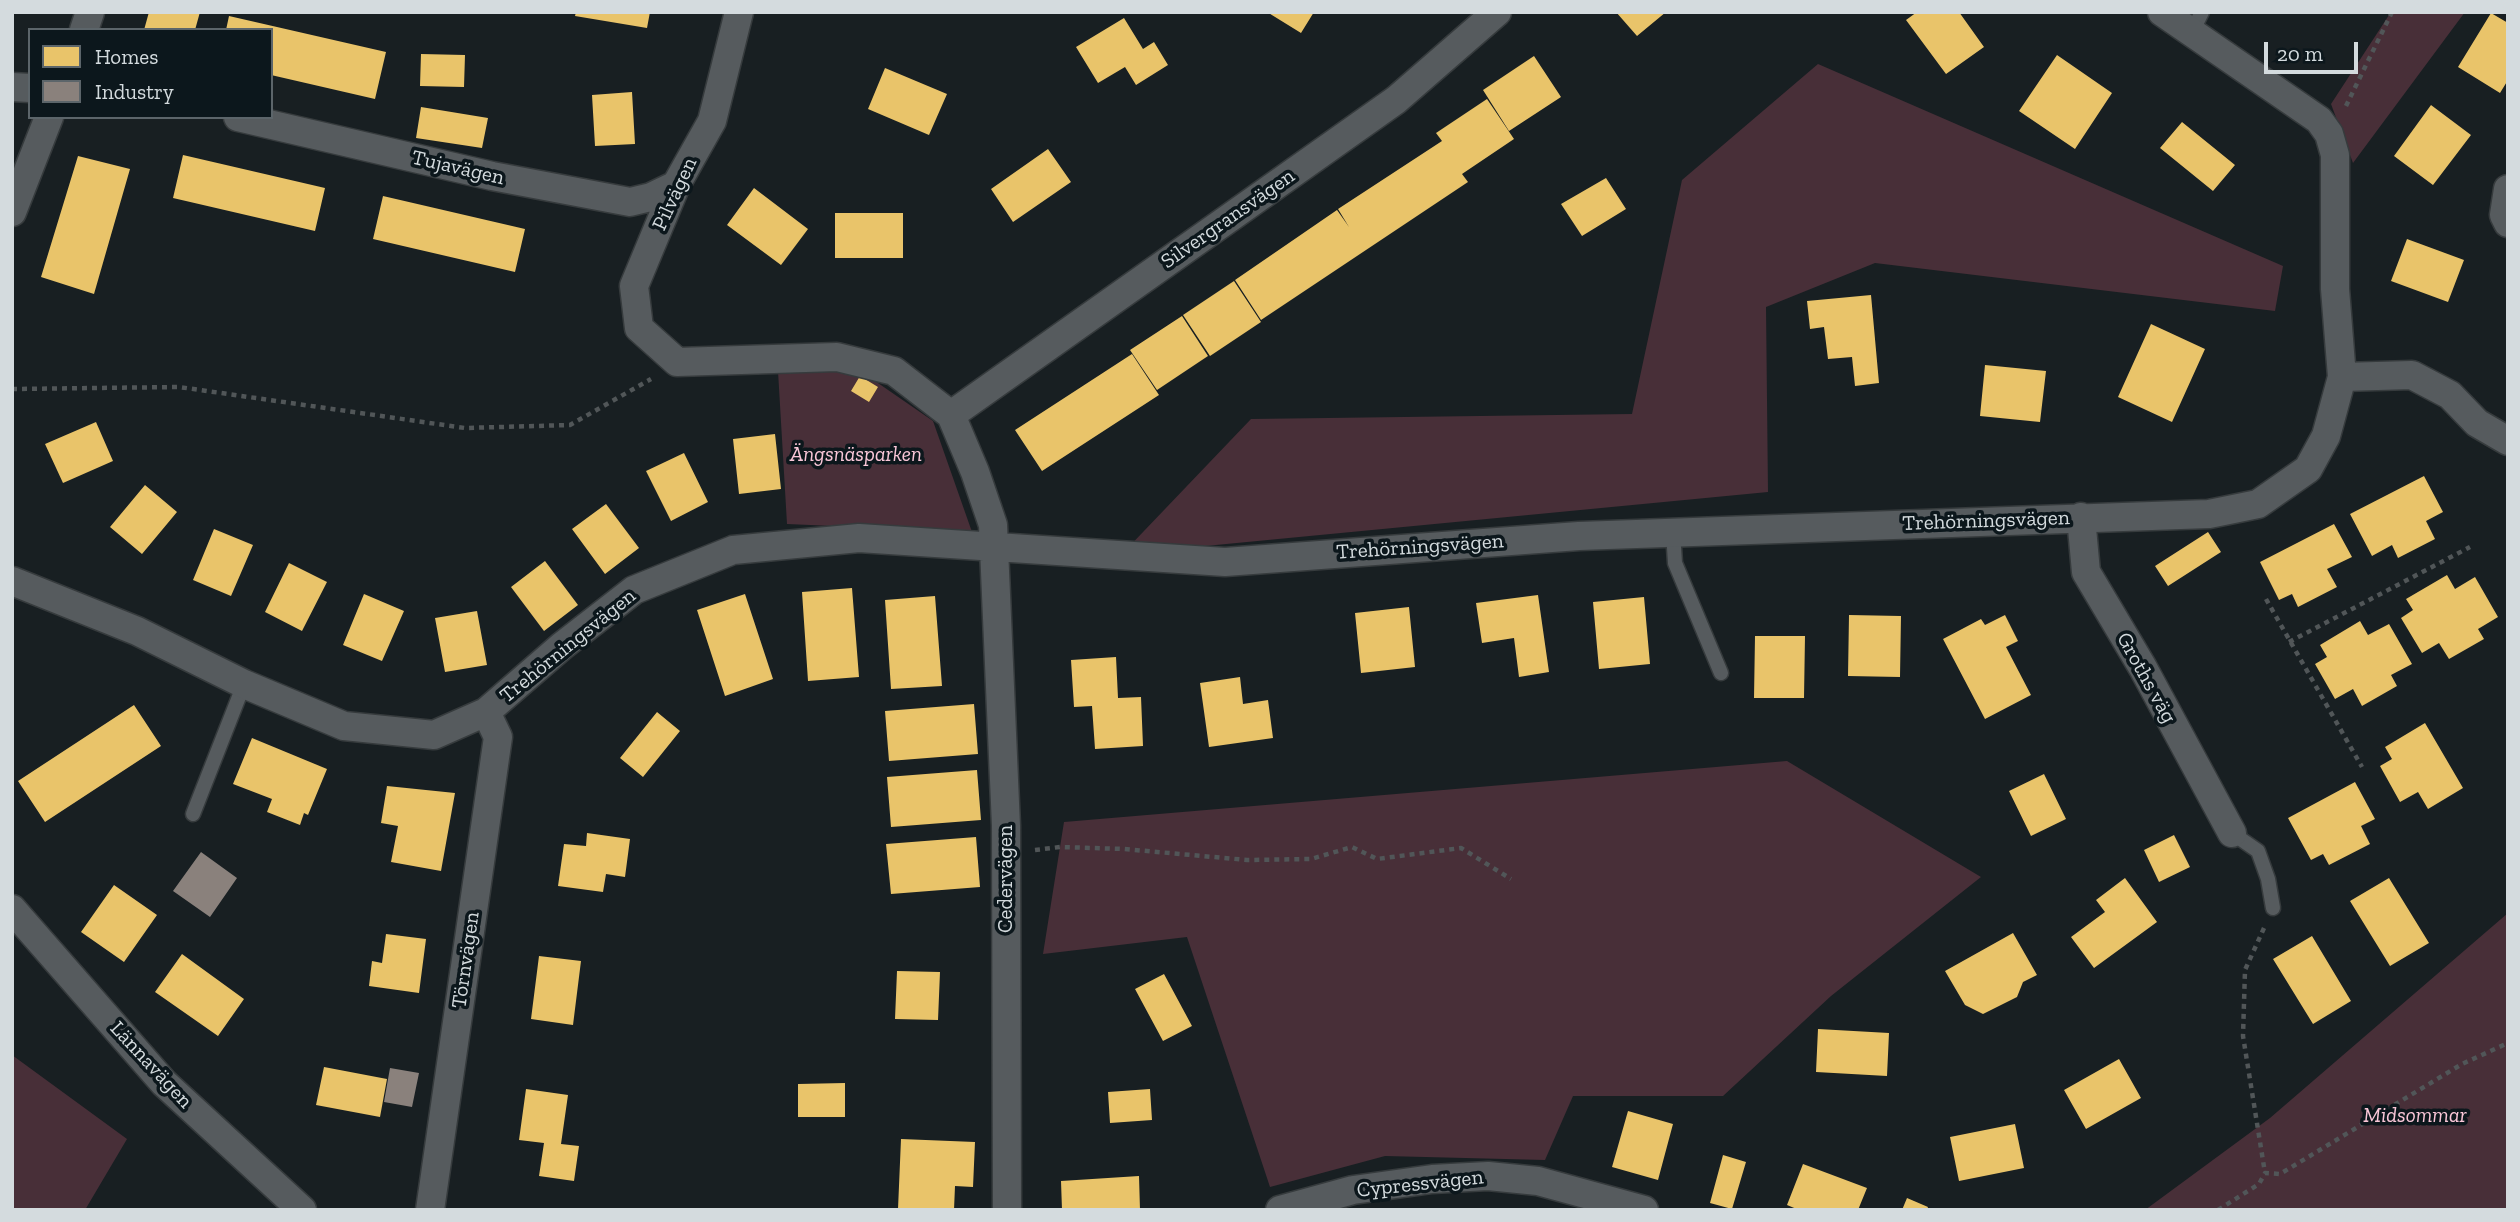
<!DOCTYPE html>
<html>
<head>
<meta charset="utf-8">
<style>
  body { margin:0 }
  #map { position:relative; width:2520px; height:1222px; overflow:hidden; background:#181f22; font-family:"Zilla Slab",serif }
  canvas { display:block }
  .frame { position:absolute; inset:0; border:14px solid #d4dbde; pointer-events:none }
  .legend { position:absolute; left:28px; top:28px; width:245px; height:91px; box-sizing:border-box; background:#0c171c; border:2px solid #5c656a; margin:0; padding:9px 12px; list-style:none; font-size:21px; color:#d4dbde }
  .legend li { display:flex; align-items:center; gap:14px; height:35px }
  .legend b { width:35px; border:2px solid #5c656a }
  .scale { position:absolute; left:2264px; top:42px; width:94px; height:32px; box-sizing:border-box; border:4px solid #d4dbde; border-top:0; padding-left:9px; font-size:21px; line-height:24px; white-space:nowrap; color:#d4dbde; -webkit-text-stroke:5px #0c171c; paint-order:stroke }
</style>
</head>
<body>
<div id="map">
<canvas width="2520" height="1222"></canvas>
<div class="frame"></div>
<ul class="legend">
<li><b style="height:19px;background:#e9c46a"></b>Homes</li>
<li><b style="height:19px;background:#8a817c"></b>Industry</li>
</ul>
<div class="scale">20 m</div>
</div>
<script>
const ctx = document.querySelector('canvas').getContext('2d');
ctx.lineJoin = 'round';
function fillPath(path, color) {
  ctx.fillStyle = color;
  ctx.fill(path, 'evenodd');
}
function toPath(rows) {
  const path = new Path2D();
  for (const r of rows) {
    path.moveTo(r[0], r[1]);
    for (let i = 2; i < r.length; i += 2) path.lineTo(r[i], r[i + 1]);
  }
  return path;
}
function trace(path, color, width, dash) {
  ctx.strokeStyle = color;
  ctx.lineWidth = width;
  ctx.lineCap = dash ? 'butt' : 'round';
  ctx.setLineDash(dash || []);
  ctx.stroke(path);
}
function drawText(font, color, halo, rows, align = 'center') {
  ctx.font = font + ' "Zilla Slab",serif';
  ctx.lineWidth = 7;
  ctx.setLineDash([]);
  ctx.textBaseline = 'middle';
  ctx.strokeStyle = halo;
  ctx.fillStyle = color;
  for (const [text, x, y, turn = 0] of rows) {
    ctx.save();
    ctx.translate(x, y);
    ctx.rotate((+turn || 0) * Math.PI / 180);
    ctx.textAlign = isNaN(turn) ? turn : align;
    if (halo) ctx.strokeText(text, 0, 0);
    ctx.fillText(text, 0, 0);
    ctx.restore();
  }
}
fillPath(toPath([
  [2391,12,2465,12,2353,163,2331,104],
  [1818,64,2283,266,2275,311,1875,263,1766,307,1768,492,1122,554,1251,419,1632,414,1682,180],
  [778,371,862,372,933,421,972,532,787,524],
  [1787,761,1981,877,1831,996,1723,1096,1573,1096,1545,1160,1385,1156,1270,1187,1187,937,1043,954,1064,822],
  [2508,913,2508,1210,2145,1210,2270,1118],
  [12,1055,127,1139,85,1210,12,1210]
]), '#482f38');
fillPath(toPath([
  [149,12,200,12,195,30,144,30],
  [576,12,650,12,647,28,575,16],
  [1267,12,1314,12,1301,33],
  [1616,12,1666,12,1637,36],
  [1917,12,1959,12,1984,47,1946,74,1906,20],
  [2491,13,2508,23,2508,80,2500,93,2458,67],
  [229,16,386,52,375,99,271,75,271,30,226,30],
  [1124,18,1143,49,1154,42,1168,65,1136,85,1125,67,1098,83,1076,47],
  [421,54,465,55,464,87,420,86],
  [2057,55,2112,93,2075,149,2019,111],
  [1534,56,1561,97,1509,131,1483,90],
  [885,68,947,94,929,135,868,109],
  [632,92,635,144,595,146,592,95],
  [1487,99,1514,139,1462,174,1468,182,1261,320,1235,280,1337,210,1349,227,1338,209,1442,141,1436,133],
  [2431,105,2471,135,2433,185,2394,156],
  [421,107,488,118,482,148,416,138],
  [2182,122,2235,165,2213,191,2160,148],
  [1048,149,1071,182,1013,222,991,189],
  [183,155,325,188,315,231,173,198],
  [78,156,130,169,94,294,41,277],
  [1606,178,1626,209,1582,236,1561,204],
  [754,188,808,229,781,265,727,225],
  [383,196,525,229,515,272,373,239],
  [835,213,903,213,903,258,835,258],
  [2407,239,2464,260,2448,302,2391,281],
  [1234,281,1261,322,1210,356,1183,315],
  [1871,295,1879,383,1855,386,1852,357,1828,359,1824,327,1810,329,1807,301],
  [1182,316,1208,356,1157,390,1130,350],
  [2151,324,2205,349,2172,422,2118,397],
  [1132,354,1159,395,1042,471,1015,430],
  [1985,365,2046,371,2040,422,1980,416],
  [860,376,878,387,869,402,851,391],
  [96,422,113,461,63,483,45,444],
  [775,434,781,489,739,494,733,439],
  [684,453,708,502,671,521,646,471],
  [2424,476,2443,512,2426,521,2435,539,2398,558,2392,545,2372,556,2350,514],
  [145,485,177,512,142,554,110,527],
  [606,504,639,548,605,574,572,529],
  [2334,524,2352,557,2327,569,2337,587,2298,607,2292,594,2279,600,2260,562],
  [214,529,253,545,231,596,193,580],
  [2208,532,2221,552,2168,586,2155,566],
  [545,561,578,605,544,631,511,587],
  [289,563,327,582,302,631,265,612],
  [2447,575,2455,589,2475,577,2498,617,2478,629,2484,639,2449,659,2439,643,2422,653,2401,618,2413,610,2406,599],
  [852,588,859,677,808,681,802,592],
  [364,594,404,611,382,661,343,645],
  [745,594,773,679,725,696,697,610],
  [1538,595,1549,672,1519,677,1514,638,1482,643,1476,603],
  [935,596,942,686,891,689,885,600],
  [1644,597,1650,664,1599,669,1593,602],
  [1409,607,1415,667,1361,673,1355,613],
  [477,611,487,665,445,672,435,618],
  [1849,615,1901,616,1900,677,1848,676],
  [2005,615,2018,641,2006,647,2031,695,1985,719,1943,639,1981,619,1985,625],
  [2360,621,2368,635,2389,624,2412,664,2391,675,2397,686,2362,706,2353,689,2335,699,2315,664,2327,657,2320,645],
  [1755,636,1805,636,1804,698,1754,698],
  [1116,657,1118,698,1141,697,1143,746,1095,749,1092,706,1074,707,1071,660],
  [1240,677,1243,704,1268,700,1273,738,1209,747,1200,683],
  [974,704,978,754,889,761,885,711],
  [134,705,161,746,45,822,18,781],
  [657,712,680,731,643,777,620,758],
  [2425,723,2463,788,2428,809,2418,792,2400,802,2380,766,2392,759,2385,747],
  [252,738,327,769,308,815,304,813,300,825,267,812,272,799,233,784],
  [977,770,981,820,891,827,887,777],
  [2044,774,2066,819,2031,836,2009,791],
  [2355,782,2375,819,2361,826,2370,844,2329,865,2323,854,2311,860,2288,818],
  [387,786,455,793,441,871,391,862,398,826,381,823],
  [587,833,630,839,625,877,606,874,603,892,558,886,564,844,586,846],
  [2174,835,2190,867,2159,882,2144,850],
  [976,837,980,887,891,894,886,844],
  [2125,878,2157,922,2094,968,2071,937,2105,912,2096,900],
  [2389,878,2429,943,2390,966,2350,901],
  [114,885,157,915,124,962,81,932],
  [2013,933,2037,975,2023,982,2017,997,1983,1014,1965,1005,1945,971],
  [386,934,426,939,419,993,369,986,372,961,382,963],
  [2312,936,2351,1001,2313,1024,2273,959],
  [182,954,244,999,218,1036,155,992],
  [539,956,581,961,573,1025,531,1019],
  [897,971,940,972,938,1020,895,1019],
  [1164,974,1192,1026,1163,1041,1135,989],
  [1818,1029,1889,1033,1887,1076,1816,1072],
  [2119,1059,2141,1098,2086,1129,2064,1090],
  [324,1067,387,1079,380,1117,316,1105],
  [845,1083,845,1117,798,1117,798,1084],
  [526,1089,568,1095,561,1144,579,1146,574,1181,539,1176,544,1143,519,1140],
  [1150,1089,1152,1120,1110,1123,1108,1092],
  [1628,1111,1673,1124,1658,1180,1612,1167],
  [2015,1124,2024,1168,1959,1181,1950,1137],
  [901,1139,975,1142,973,1187,955,1186,954,1210,898,1209],
  [1723,1155,1746,1162,1732,1209,1710,1203],
  [1803,1164,1867,1188,1858,1210,1799,1210,1787,1205],
  [1139,1176,1140,1210,1062,1210,1061,1181],
  [1907,1198,1928,1207,1927,1210,1902,1210]
]), '#e9c46a');
fillPath(toPath([
  [201,852,237,878,210,917,173,891],
  [390,1068,419,1073,412,1107,384,1102]
]), '#8a817c');
const lane = toPath([
  [2192,32,2202,12],
  [1673,532,1675,563,1721,673],
  [193,814,244,684],
  [2232,833,2258,851,2268,879,2273,908]
]);
const street = toPath([
  [739,12,712,121,676,185,634,286,639,328,677,362,837,357,894,371,951,415,975,472,993,525,1006,826,1007,1210],
  [84,30,90,12],
  [12,87,30,88],
  [238,117,492,176,630,202,651,197,676,185],
  [2508,189,2504,215,2508,223],
  [12,212,49,117],
  [2342,377,2412,375,2450,395,2477,423,2508,441],
  [951,415,1396,100,1497,12],
  [2081,517,2086,572,2143,668,2232,833],
  [12,581,137,631,244,684,344,726,434,735,486,712,562,646,634,590,733,550,859,538,1225,562,1579,536,2209,514,2258,504,2308,469,2326,436,2342,377,2335,289,2335,155,2329,134,2319,120,2162,12],
  [12,909,164,1083,302,1210],
  [430,1210,498,737,486,712],
  [1280,1210,1353,1190,1432,1179,1488,1176,1538,1181,1644,1210]
]);
trace(lane, '#363b3d', 17);
trace(street, '#363b3d', 31);
trace(toPath([
  [2346,106,2392,12],
  [12,389,179,387,465,428,570,425,651,379],
  [2266,599,2362,767],
  [2289,642,2470,547],
  [1035,850,1060,847,1124,849,1247,860,1311,859,1352,847,1377,859,1461,848,1511,879],
  [2264,928,2245,970,2243,1036,2265,1173],
  [2218,1210,2259,1184,2265,1173,2280,1174,2462,1064,2508,1043]
]), '#515658', 4.5, [5, 5]);
trace(lane, '#565b5e', 14);
trace(street, '#565b5e', 28);
drawText('21px', '#d4dbde', '#0c171c', [
  ["Tujavägen",458,168,13],
  ["Pilvägen",675,194,-65],
  ["Silvergransvägen",1228,219,-35],
  ["Trehörningsvägen",1986,521,-2],
  ["Trehörningsvägen",1420,547,-4],
  ["Trehörningsvägen",568,646,-39],
  ["Groths väg",2146,678,61],
  ["Cedervägen",1006,879,-90],
  ["Törnvägen",466,960,-82],
  ["Lännavägen",151,1065,47],
  ["Cypressvägen",1420,1184,-6]
]);
drawText('italic 21px', '#fac7d8', '#0c171c', [
  ["Ängsnäsparken",856,455],
  ["Midsommar",2415,1116]
]);
</script>
</body>
</html>
